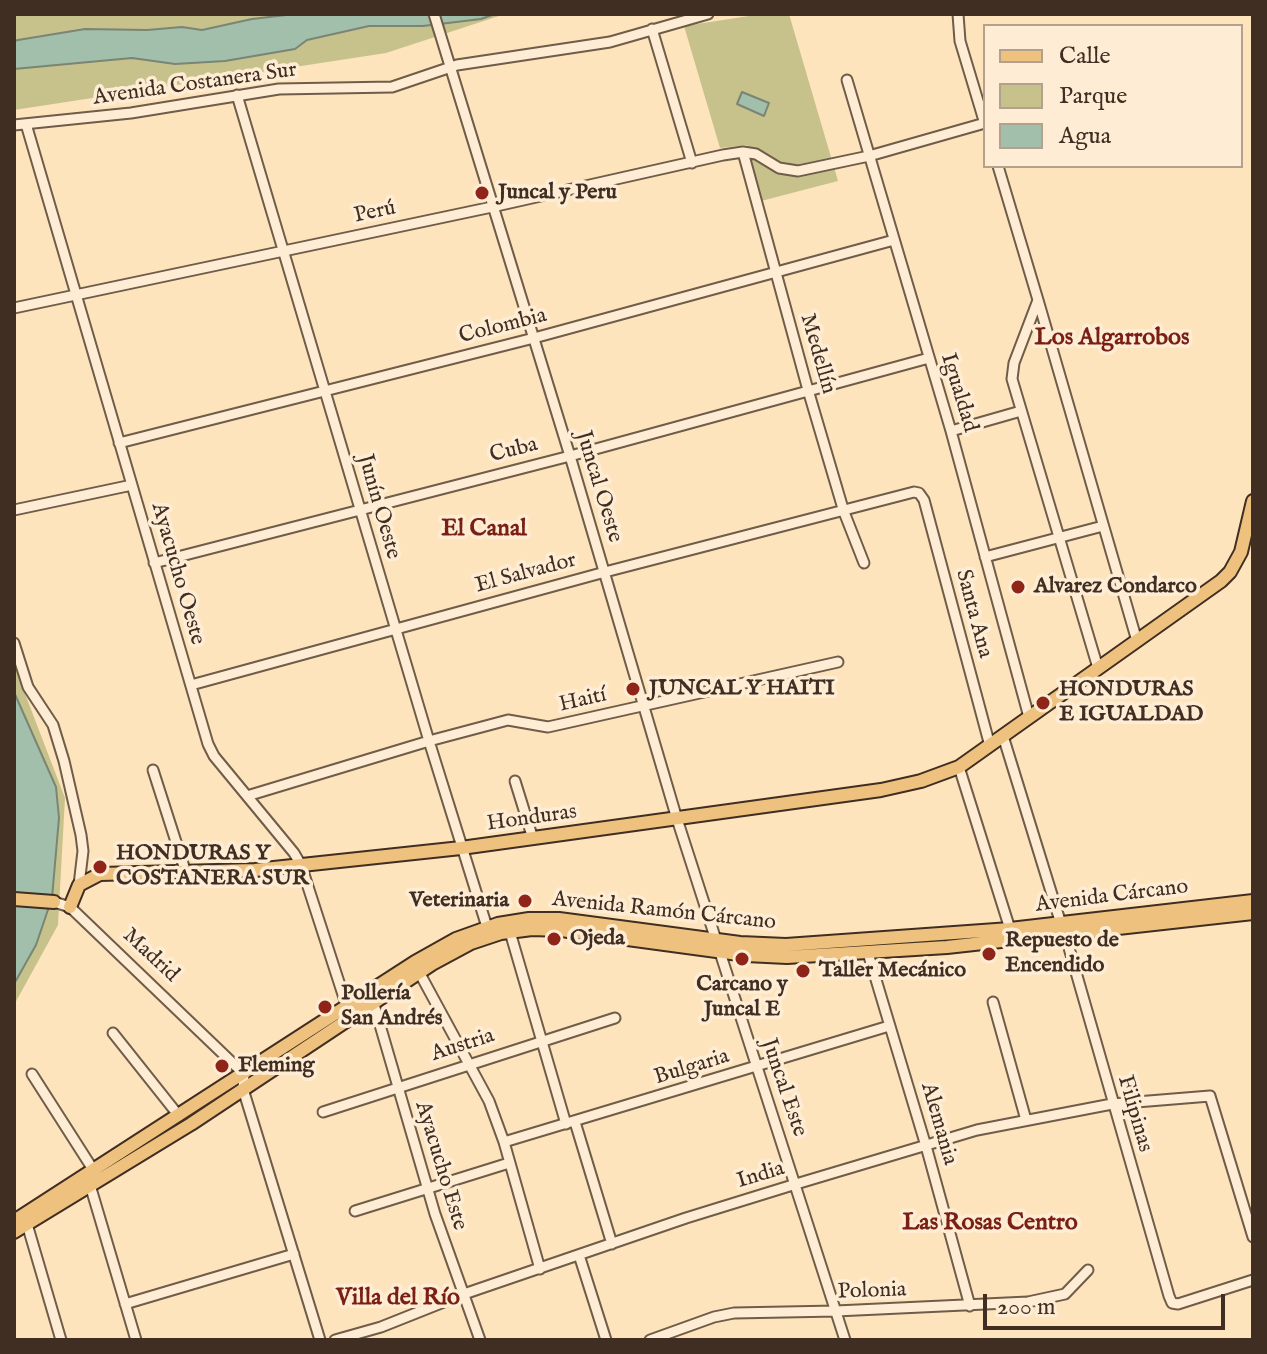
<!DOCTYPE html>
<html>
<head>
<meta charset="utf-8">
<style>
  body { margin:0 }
  #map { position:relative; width:1267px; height:1354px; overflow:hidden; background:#fde4bd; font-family:"IM FELL English",serif }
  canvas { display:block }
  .frame { position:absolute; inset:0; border:16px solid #402e22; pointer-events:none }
  .legend { position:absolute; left:983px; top:24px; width:260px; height:144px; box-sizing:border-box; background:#feedd4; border:2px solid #b2a18d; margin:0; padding:10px 14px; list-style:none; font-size:24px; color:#402e22 }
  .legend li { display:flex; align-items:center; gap:16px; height:40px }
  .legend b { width:40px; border:2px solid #b2a18d }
  .scale { position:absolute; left:983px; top:1294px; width:242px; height:36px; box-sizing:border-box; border:4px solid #402e22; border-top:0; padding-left:10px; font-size:24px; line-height:28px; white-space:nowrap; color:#402e22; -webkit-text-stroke:6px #feedd4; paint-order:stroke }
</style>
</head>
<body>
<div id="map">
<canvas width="1267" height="1354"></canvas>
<div class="frame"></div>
<ul class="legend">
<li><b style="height:10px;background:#eec27e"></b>Calle</li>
<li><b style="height:22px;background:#c7c28c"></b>Parque</li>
<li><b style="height:22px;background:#a1bfab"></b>Agua</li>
</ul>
<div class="scale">200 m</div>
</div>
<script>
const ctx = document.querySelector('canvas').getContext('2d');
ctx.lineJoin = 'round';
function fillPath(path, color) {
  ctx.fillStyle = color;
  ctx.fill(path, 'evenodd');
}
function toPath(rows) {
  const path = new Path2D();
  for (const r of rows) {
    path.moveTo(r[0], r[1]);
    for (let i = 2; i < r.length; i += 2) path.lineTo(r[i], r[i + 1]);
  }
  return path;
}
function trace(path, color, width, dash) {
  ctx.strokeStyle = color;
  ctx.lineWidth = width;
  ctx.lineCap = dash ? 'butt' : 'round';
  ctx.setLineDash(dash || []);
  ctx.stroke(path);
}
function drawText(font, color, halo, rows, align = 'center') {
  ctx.font = font + ' "IM FELL English",serif';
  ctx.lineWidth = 7;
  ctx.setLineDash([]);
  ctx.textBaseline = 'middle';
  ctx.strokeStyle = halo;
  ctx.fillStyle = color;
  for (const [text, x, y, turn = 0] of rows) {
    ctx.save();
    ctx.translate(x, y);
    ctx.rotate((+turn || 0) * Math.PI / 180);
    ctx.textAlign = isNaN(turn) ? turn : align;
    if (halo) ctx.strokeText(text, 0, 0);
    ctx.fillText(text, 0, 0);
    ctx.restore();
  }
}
fillPath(toPath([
  [14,14,505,14,386,53,14,110],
  [762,14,789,14,838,181,761,201,747,145,720,148,684,26],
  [14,665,65,798,58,925,14,1005]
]), '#c7c28c');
const water = toPath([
  [295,14,495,14,481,19,423,26,369,26,307,40,295,49,225,61,175,64,132,58,14,69,14,41,18,40,85,29,147,30,182,27,202,30,252,19,295,14],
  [742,92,769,103,764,116,737,104,742,92],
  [14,692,56,787,59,818,52,898,36,945,14,984,14,692]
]);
fillPath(water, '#a1bfab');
trace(water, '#7a8574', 2);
const minor = toPath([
  [434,14,570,456,677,819,845,1340],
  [958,14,960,41,985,124],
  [652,29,692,163],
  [847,80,951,431,1029,717],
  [237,95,429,741,487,927],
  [26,124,208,744,214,756,294,853,301,865,347,1007],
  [14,125,131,113,279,89,392,87,457,65,610,42,708,14],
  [743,152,808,390,844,512,864,563],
  [998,166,1038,300,1014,363,1012,379,1098,668],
  [1038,300,1137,641],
  [14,308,492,207,723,155,743,152,756,154,779,168,798,171,869,156,985,123],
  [951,431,1021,411],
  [119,443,534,338,894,240],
  [14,510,132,485],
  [985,557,1103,526],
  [154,563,570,456,929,358],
  [14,643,28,687,53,725,64,761,81,835,83,851,79,885],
  [191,685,605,572,914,492,919,493,924,500,990,746],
  [1003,736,1061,924],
  [959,767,1010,929],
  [153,770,186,873],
  [515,781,533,839],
  [247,796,429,741,508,720,548,727,838,662],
  [54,902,70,907,244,1074,243,1089,320,1340],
  [510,932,566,1124],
  [1065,934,1169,1296,1172,1303,1178,1304,1253,1280],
  [868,953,926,1146,970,1306],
  [419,972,489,1101,504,1142,540,1269],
  [373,1001,435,1214,480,1340],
  [993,1002,1026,1120],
  [113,1033,179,1116],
  [32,1074,94,1171],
  [323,1112,615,1018],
  [575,1122,612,1244],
  [504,1142,889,1026],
  [90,1185,136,1340],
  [355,1211,509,1163],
  [27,1224,61,1340],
  [579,1255,606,1340],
  [125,1304,294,1254],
  [335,1340,381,1327,464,1294,686,1218,796,1184,977,1130,1112,1104,1210,1096,1253,1237],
  [650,1340,714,1317,734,1313,836,1311,1028,1302,1065,1294,1088,1270]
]);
const major = toPath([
  [14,899,54,902],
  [70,907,79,885,100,874,255,870,461,848,881,790,921,781,959,767,1221,581,1230,572,1241,552,1253,501],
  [14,1221,415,962,456,939,498,924,529,919,559,919,740,943,786,945,1010,929,1253,901],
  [14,1232,191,1124,432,964,471,943,501,933,532,929,561,930,746,955,787,957,947,947,1253,913]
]);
trace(minor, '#6f5c49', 13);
trace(major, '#402e22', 16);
trace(minor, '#feedd4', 9);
trace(major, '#eec27e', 12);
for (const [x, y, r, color] of [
  [482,193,8,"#8f2418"],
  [1018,587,8,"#8f2418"],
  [633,689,8,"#8f2418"],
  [1043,703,8,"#8f2418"],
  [100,867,8,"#8f2418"],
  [525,901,8,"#8f2418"],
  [554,939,8,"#8f2418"],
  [989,954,8,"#8f2418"],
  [742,959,8,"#8f2418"],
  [803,971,8,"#8f2418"],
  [325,1007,8,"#8f2418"],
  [222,1066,8,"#8f2418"]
]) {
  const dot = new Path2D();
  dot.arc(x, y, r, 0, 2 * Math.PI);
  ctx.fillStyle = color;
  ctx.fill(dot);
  trace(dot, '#feedd4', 3);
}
drawText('22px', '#402e22', '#feedd4', [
  ["Avenida Costanera Sur",195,85,-8],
  ["Perú",375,213,-12],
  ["Colombia",503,327,-14],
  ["Medellín",817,354,74],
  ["Igualdad",958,393,73],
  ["Cuba",514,451,-14],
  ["Juncal Oeste",598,487,73],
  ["Junín Oeste",378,507,74],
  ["Ayacucho Oeste",177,574,74],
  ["El Salvador",526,574,-15],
  ["Santa Ana",973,614,75],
  ["Haití",583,701,-13],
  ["Honduras",532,819,-8],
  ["Avenida Cárcano",1112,897,-7],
  ["Avenida Ramón Cárcano",664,912,6],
  ["Madrid",150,956,43],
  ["Austria",463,1046,-18],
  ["Bulgaria",692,1068,-17],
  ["Juncal Este",783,1088,71],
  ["Filipinas",1134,1114,74],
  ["Alemania",938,1124,74],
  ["Ayacucho Este",440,1166,73],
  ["India",761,1176,-17],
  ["Polonia",872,1292,-2]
]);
drawText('bold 22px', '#402e22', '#feedd4', [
  ["Juncal y Peru",498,193],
  ["Alvarez Condarco",1034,587],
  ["JUNCAL Y HAITI",649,689],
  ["HONDURAS",1059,690],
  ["E IGUALDAD",1059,715],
  ["HONDURAS Y",116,854],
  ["COSTANERA SUR",116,879],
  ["Veterinaria",509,901,"right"],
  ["Ojeda",570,939],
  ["Repuesto de",1005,941],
  ["Encendido",1005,966],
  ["Taller Mecánico",819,971],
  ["Carcano y",742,985,"center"],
  ["Juncal E",742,1010,"center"],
  ["Pollería",341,994],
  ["San Andrés",341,1019],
  ["Fleming",238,1066]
], 'left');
drawText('bold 24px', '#7a1f14', '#feedd4', [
  ["Los Algarrobos",1112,339],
  ["El Canal",484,530],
  ["Las Rosas Centro",990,1224],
  ["Villa del Río",398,1299]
]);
</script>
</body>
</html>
